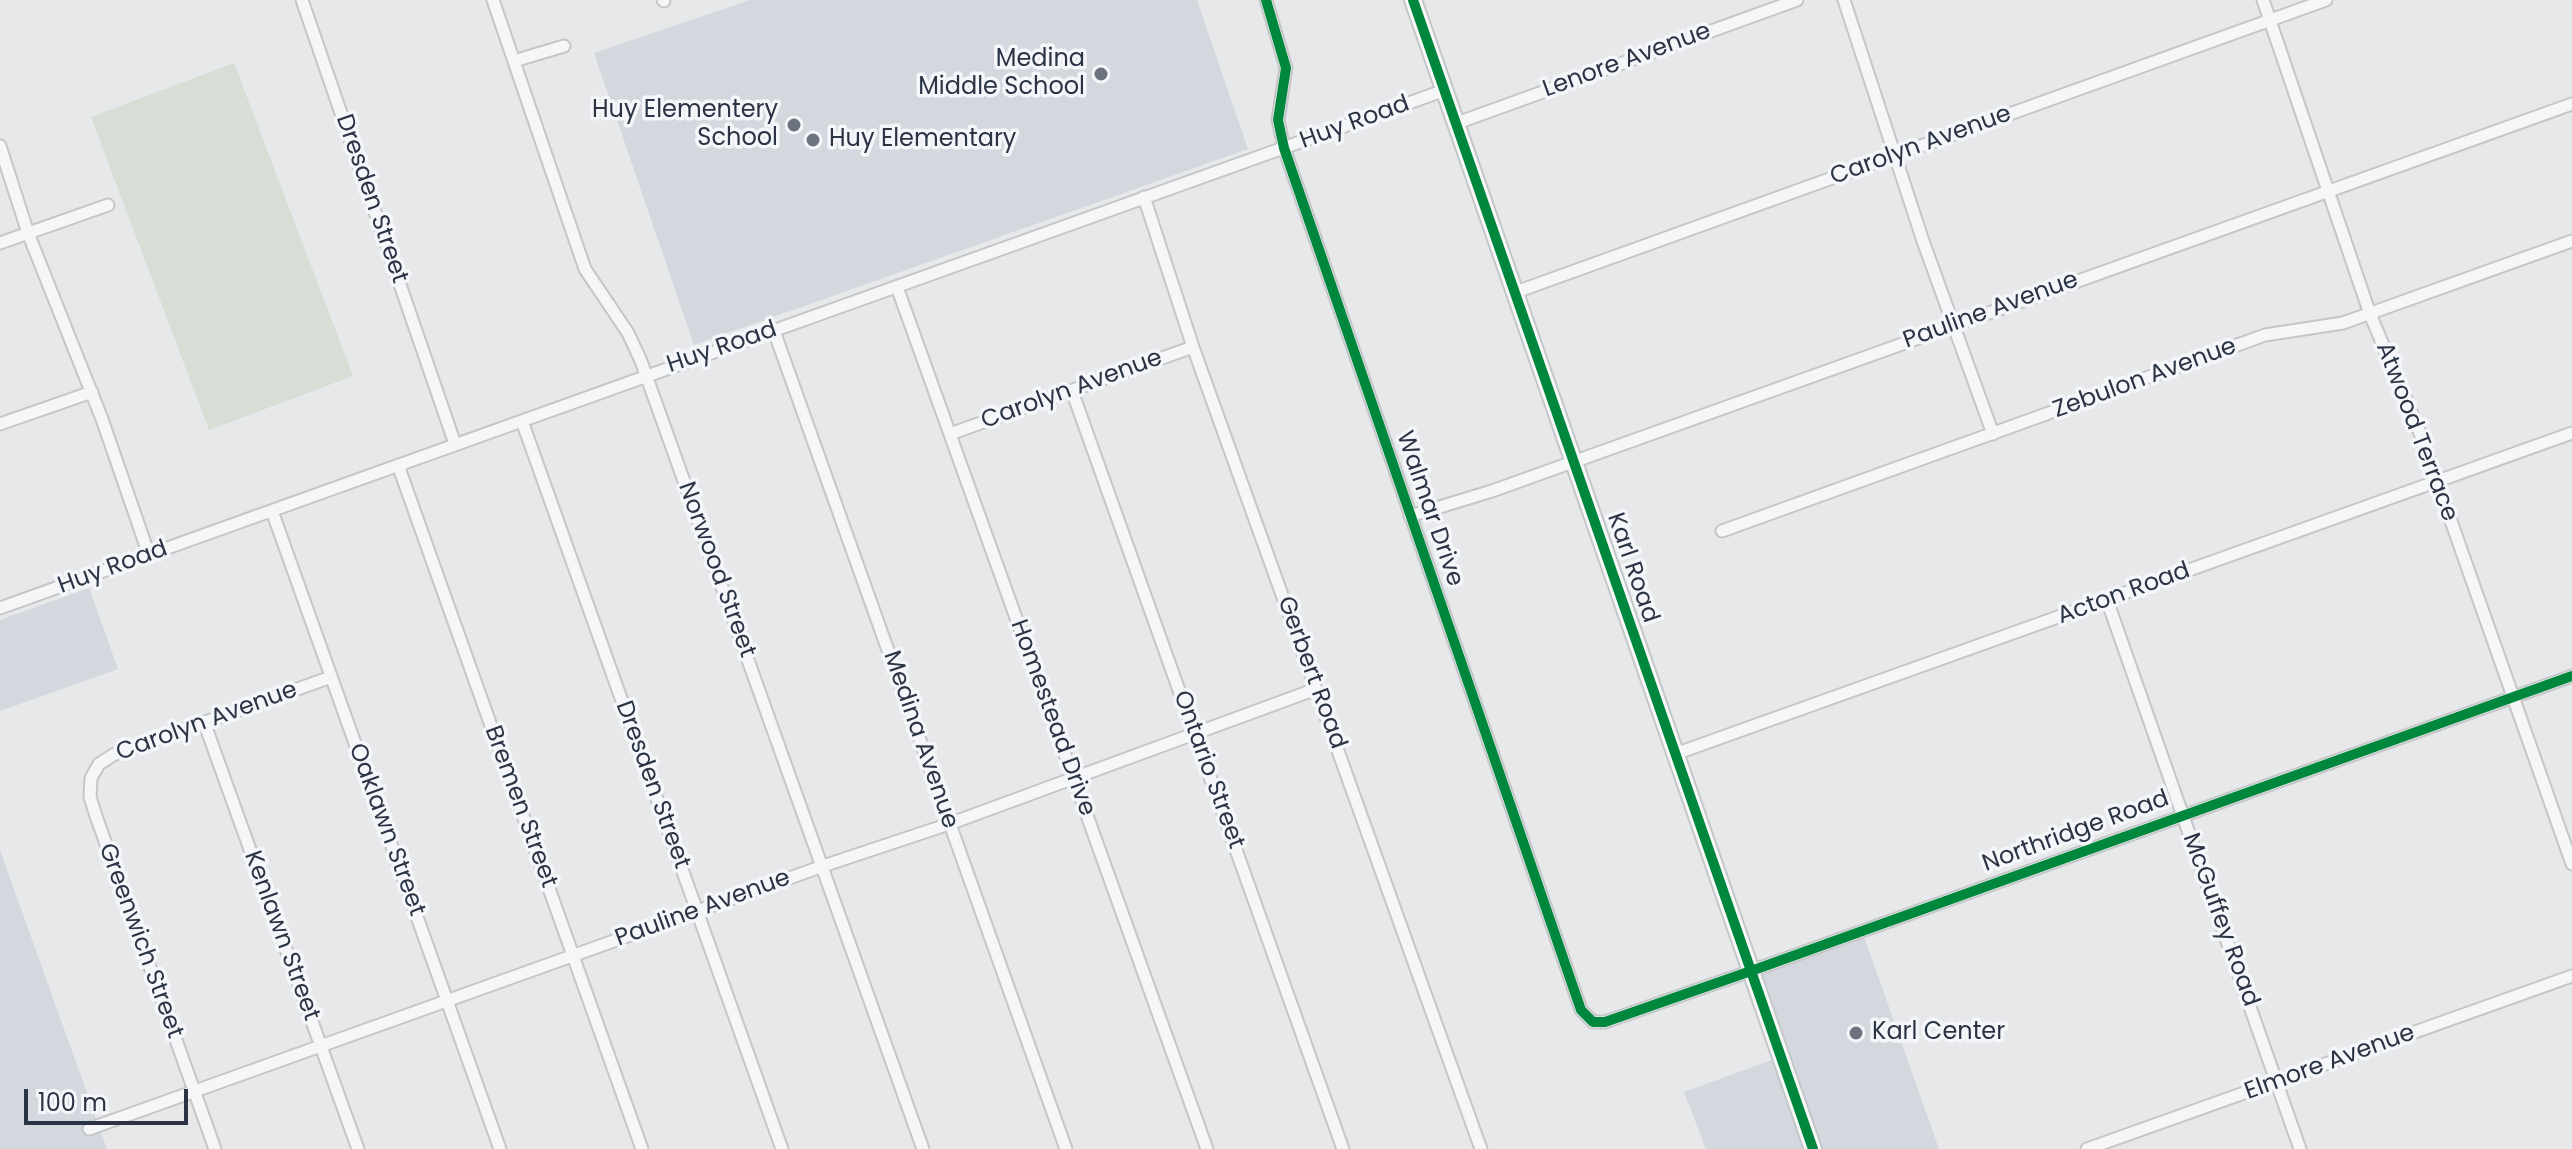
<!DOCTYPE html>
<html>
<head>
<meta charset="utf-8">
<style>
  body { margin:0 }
  #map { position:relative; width:2572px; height:1149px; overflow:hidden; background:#e6e8ea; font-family:Poppins,sans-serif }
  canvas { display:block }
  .scale { position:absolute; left:24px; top:1089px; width:164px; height:36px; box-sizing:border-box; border:4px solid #2b3445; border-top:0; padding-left:10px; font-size:24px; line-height:28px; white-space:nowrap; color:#2b3445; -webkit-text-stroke:6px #f4f6f9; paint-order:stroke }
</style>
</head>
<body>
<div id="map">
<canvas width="2572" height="1149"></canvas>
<div class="scale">100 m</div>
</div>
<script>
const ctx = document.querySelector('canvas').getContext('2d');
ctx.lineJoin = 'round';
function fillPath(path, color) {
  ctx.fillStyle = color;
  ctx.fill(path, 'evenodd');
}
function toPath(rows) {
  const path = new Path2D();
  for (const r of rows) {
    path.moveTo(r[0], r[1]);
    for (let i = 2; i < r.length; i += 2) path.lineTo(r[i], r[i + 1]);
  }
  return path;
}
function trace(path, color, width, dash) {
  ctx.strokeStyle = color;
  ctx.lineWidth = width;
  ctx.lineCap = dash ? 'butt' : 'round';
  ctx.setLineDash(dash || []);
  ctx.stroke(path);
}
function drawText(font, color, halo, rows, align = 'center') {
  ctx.font = font + ' Poppins,sans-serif';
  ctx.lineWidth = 7;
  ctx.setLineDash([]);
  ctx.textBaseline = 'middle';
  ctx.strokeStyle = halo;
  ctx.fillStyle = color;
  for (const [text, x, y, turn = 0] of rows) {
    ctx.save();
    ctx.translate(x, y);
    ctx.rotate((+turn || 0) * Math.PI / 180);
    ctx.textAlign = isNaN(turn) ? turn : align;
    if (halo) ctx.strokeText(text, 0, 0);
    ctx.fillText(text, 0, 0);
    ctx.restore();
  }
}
fillPath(toPath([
  [750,0,1197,0,1248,149,694,345,594,53],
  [89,588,118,669,0,711,0,620],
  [0,850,107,1149,0,1149],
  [1862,931,1939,1149,1706,1149,1684,1092,1783,1056,1751,969]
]), '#d4d7dd');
fillPath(toPath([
  [234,63,353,376,209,430,91,117]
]), '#d6ded6');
const street = toPath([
  [302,0,455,444],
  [493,0,585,269,628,333,641,361,923,1149],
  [663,0,664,1],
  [1266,0,1286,68,1278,120,1284,148,1581,1010,1593,1022,1605,1022,1751,971,2572,676],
  [1844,0,1923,241,1993,434],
  [2263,0,2370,314,2420,433,2572,864],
  [514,61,564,46],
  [1457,123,1797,0],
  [0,146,28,233,102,419,149,555],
  [1144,197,1193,347,1481,1149],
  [0,243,108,205],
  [897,287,1207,1149],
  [1516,292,2326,0],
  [774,331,1066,1149],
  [1072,391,1343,1149],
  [522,421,782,1149],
  [0,424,92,392],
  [950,434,1193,347],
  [398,465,642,1149],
  [272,511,500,1149],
  [1410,516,1492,491,2572,104],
  [1722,531,2265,335,2343,323,2572,241],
  [2107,600,2300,1149],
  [0,608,1445,90],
  [204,722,358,1149],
  [1675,754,2572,433],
  [89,1129,823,866,949,824,1316,689],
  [215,1149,96,816,90,797,91,778,99,764,113,755,331,677],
  [2087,1149,2572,976]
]);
const secondary = toPath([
  [1413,0,1813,1149]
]);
trace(street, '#c4c6c8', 15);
trace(secondary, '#c4c6c8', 20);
trace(street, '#f5f6f7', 11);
trace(secondary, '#f8f8f8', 16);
trace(toPath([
  [1266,0,1286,68,1278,120,1284,148,1581,1010,1593,1022,1605,1022,1751,971,2572,676],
  [1413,0,1813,1149]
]), '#00873e', 10);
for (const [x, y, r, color] of [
  [1101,74,8,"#6c737f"],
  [794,125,8,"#6c737f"],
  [813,140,8,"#6c737f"],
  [1856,1033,8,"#6c737f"]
]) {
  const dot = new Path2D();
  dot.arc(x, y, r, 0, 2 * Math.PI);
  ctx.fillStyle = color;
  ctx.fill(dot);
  trace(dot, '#f4f6f9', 3);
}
drawText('24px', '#2b3445', '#f4f6f9', [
  ["Medina",1085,60],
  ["Middle School",1085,88],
  ["Huy Elementery",778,111],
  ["School",778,139],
  ["Huy Elementary",829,140,"left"],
  ["Karl Center",1872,1033,"left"]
], 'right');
drawText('24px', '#2b3445', '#f4f6f9', [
  ["Lenore Avenue",1627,61,-20],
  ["Huy Road",1355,123,-20],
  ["Carolyn Avenue",1921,146,-20],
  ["Dresden Street",371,199,71],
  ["Pauline Avenue",1991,311,-20],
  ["Huy Road",722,348,-19],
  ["Zebulon Avenue",2145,379,-20],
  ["Carolyn Avenue",1072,390,-20],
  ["Atwood Terrace",2416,432,69],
  ["Walmar Drive",1429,509,71],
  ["Huy Road",113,568,-20],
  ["Karl Road",1632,568,71],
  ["Norwood Street",716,570,70],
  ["Acton Road",2124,594,-20],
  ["Gerbert Road",1311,673,70],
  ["Homestead Drive",1052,718,70],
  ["Carolyn Avenue",207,722,-20],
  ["Medina Avenue",920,740,71],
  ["Ontario Street",1208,770,70],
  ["Dresden Street",652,785,70],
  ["Bremen Street",520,807,70],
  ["Oaklawn Street",386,830,70],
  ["Northridge Road",2076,832,-20],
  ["Pauline Avenue",703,909,-20],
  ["McGuffey Road",2220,920,70],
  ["Kenlawn Street",281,936,70],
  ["Greenwich Street",140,941,70],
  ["Elmore Avenue",2330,1063,-20]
]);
</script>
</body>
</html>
